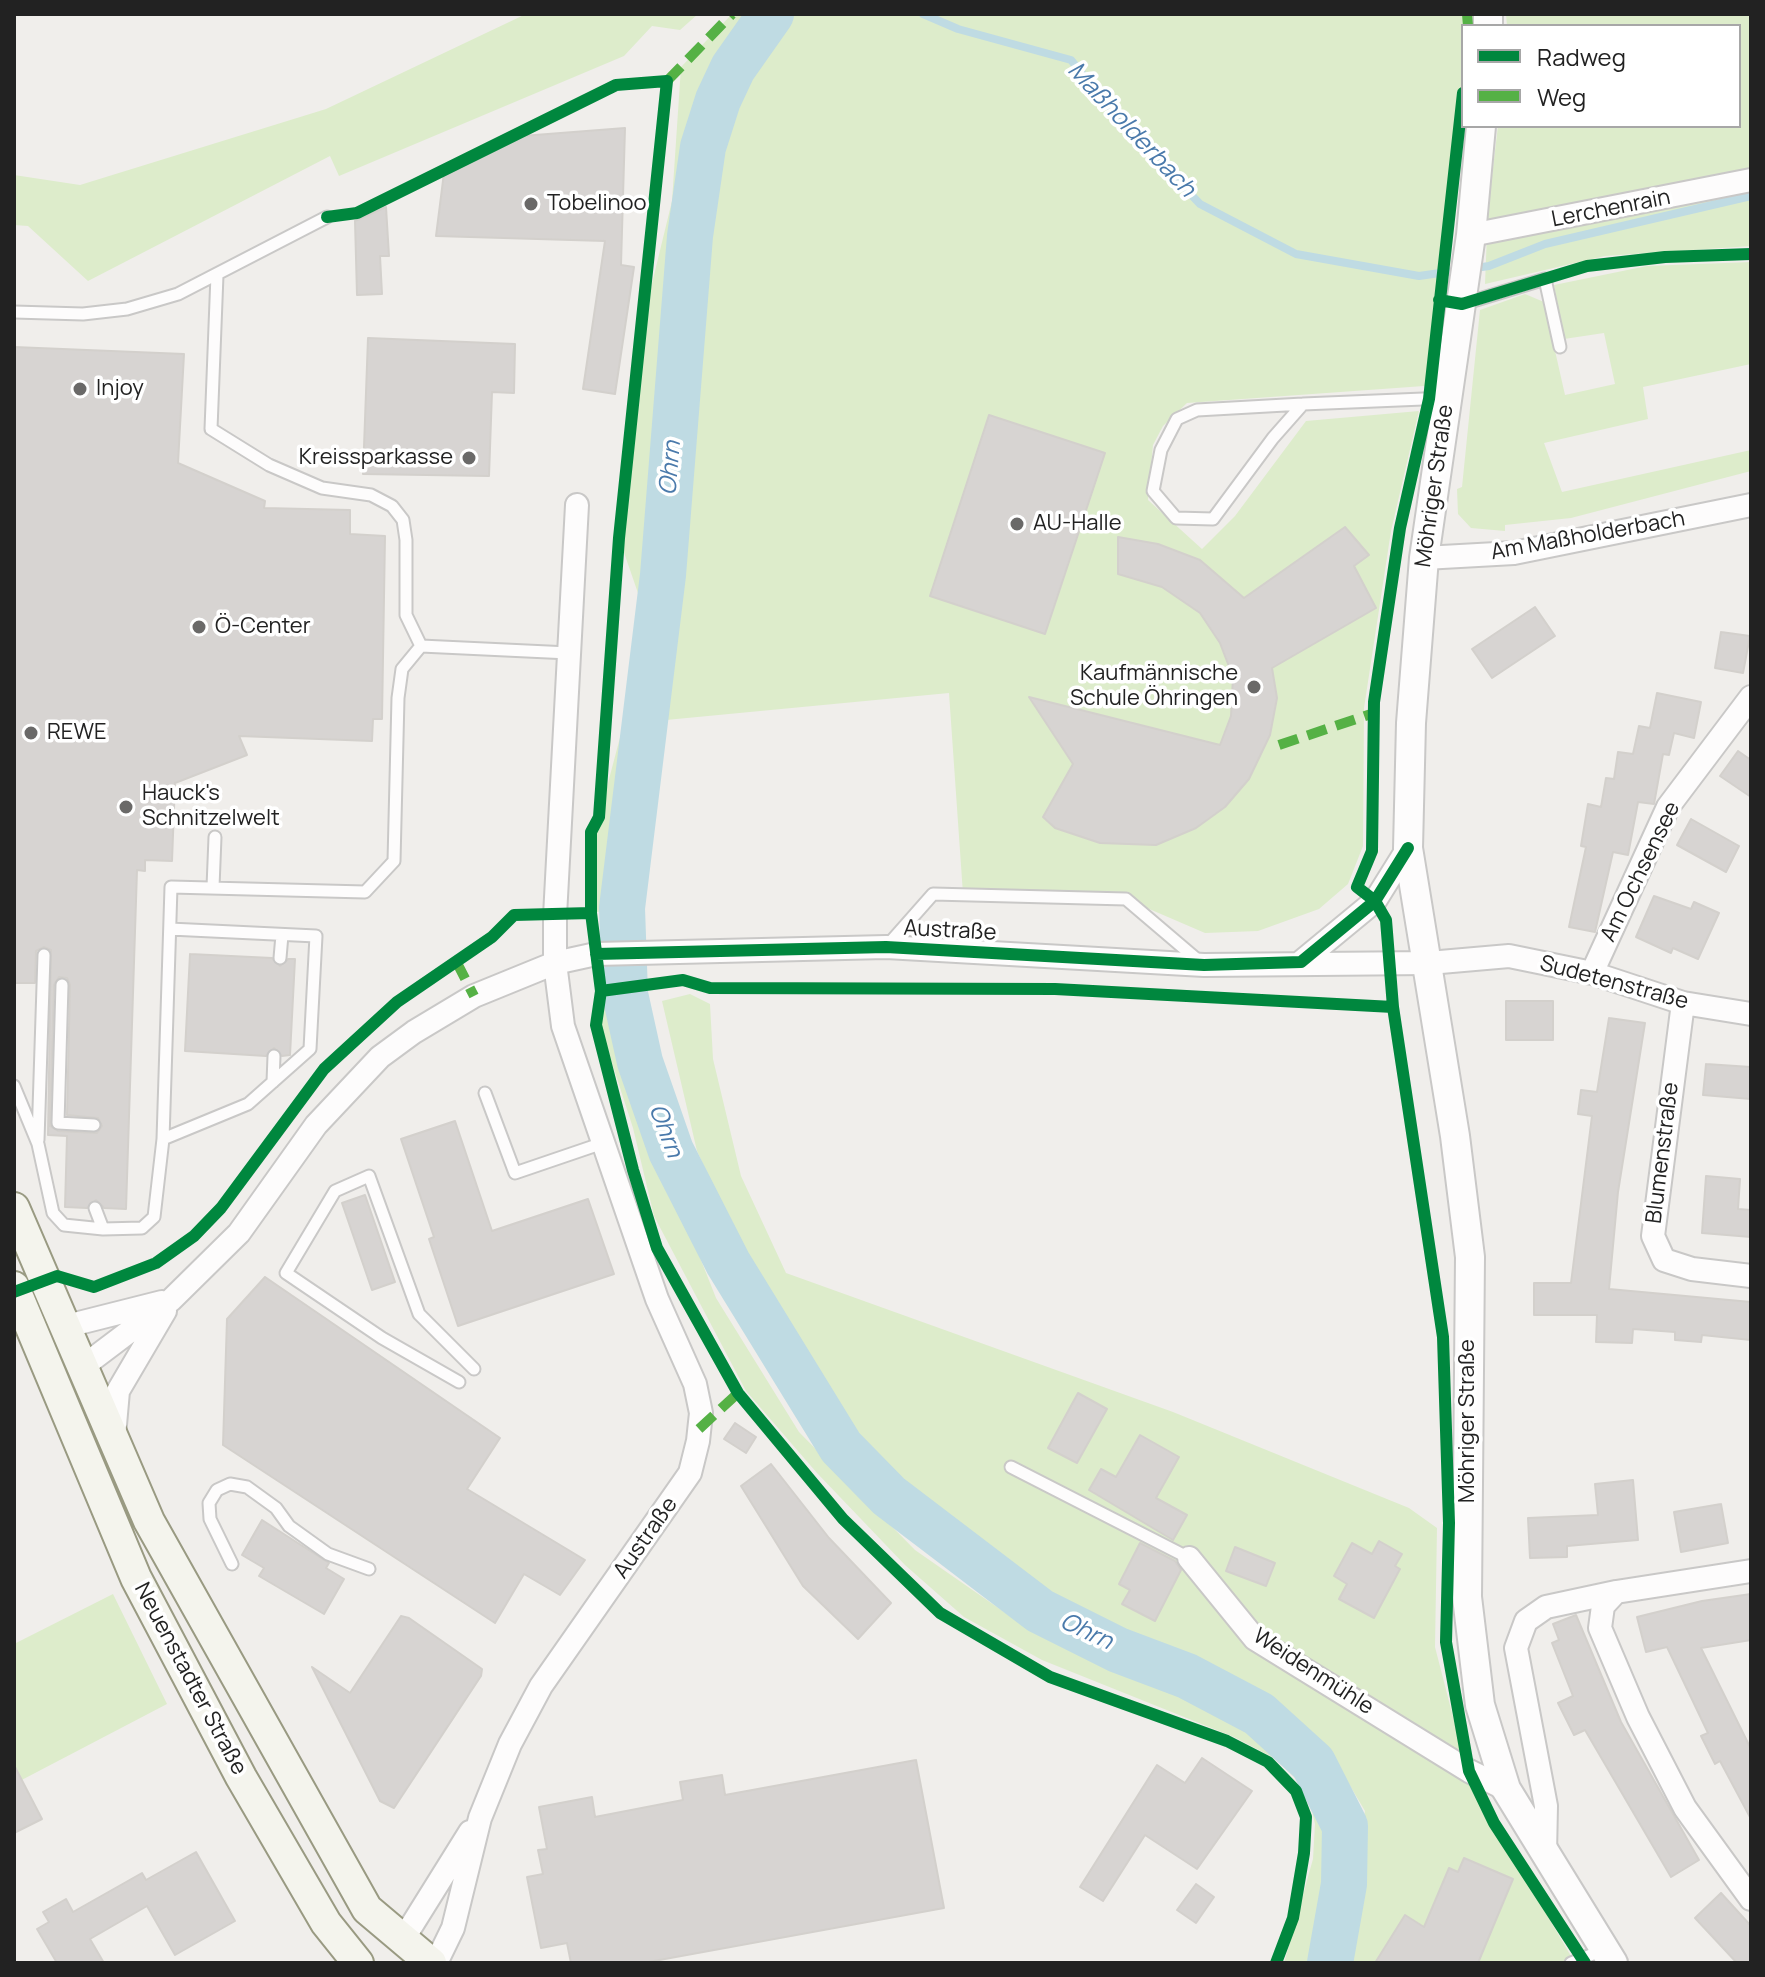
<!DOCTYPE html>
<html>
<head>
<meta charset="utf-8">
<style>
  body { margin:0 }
  #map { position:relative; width:1765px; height:1977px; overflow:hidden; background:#f0eeeb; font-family:Manrope,sans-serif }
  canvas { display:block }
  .frame { position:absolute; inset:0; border:16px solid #222; pointer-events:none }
  .legend { position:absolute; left:1461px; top:24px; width:280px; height:104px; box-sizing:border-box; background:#fff; border:2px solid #a7a7a7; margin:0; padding:10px 14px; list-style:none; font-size:24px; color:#222 }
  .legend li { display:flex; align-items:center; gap:16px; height:40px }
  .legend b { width:40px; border:2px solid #a7a7a7 }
</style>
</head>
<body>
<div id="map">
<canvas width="1765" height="1977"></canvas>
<div class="frame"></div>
<ul class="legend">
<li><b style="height:10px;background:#00873e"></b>Radweg</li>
<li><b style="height:10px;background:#55b145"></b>Weg</li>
</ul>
</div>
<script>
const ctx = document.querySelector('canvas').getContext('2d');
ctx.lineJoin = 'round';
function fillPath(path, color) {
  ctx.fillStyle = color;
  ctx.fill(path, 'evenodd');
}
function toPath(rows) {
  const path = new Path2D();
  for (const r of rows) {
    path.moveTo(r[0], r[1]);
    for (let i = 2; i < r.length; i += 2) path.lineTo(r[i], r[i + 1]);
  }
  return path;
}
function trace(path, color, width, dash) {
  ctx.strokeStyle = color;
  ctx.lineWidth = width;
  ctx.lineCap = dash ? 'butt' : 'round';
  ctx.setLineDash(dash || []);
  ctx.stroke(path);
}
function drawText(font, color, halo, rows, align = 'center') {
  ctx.font = font + ' Manrope,sans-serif';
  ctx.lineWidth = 7;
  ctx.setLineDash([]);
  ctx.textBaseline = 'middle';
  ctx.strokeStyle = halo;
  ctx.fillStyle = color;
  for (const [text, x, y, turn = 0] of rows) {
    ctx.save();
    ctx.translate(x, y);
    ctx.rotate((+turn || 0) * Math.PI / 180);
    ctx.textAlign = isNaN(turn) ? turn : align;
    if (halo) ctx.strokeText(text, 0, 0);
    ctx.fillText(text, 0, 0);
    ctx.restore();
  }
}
fillPath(toPath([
  [526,14,698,14,680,30,652,26,624,56,339,176,330,156,88,281,28,226,14,225,14,175,80,185,326,109],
  [732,14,1467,14,1468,26,1463,26,1463,93,1450,234,1429,399,1424,386,1187,403,1163,426,1153,445,1148,500,1202,549,1235,516,1306,421,1419,411,1391,531,1364,708,1363,846,1348,884,1319,909,1258,931,1205,933,1126,899,963,894,949,693,645,722,622,908,591,913,591,832,599,817,622,730,639,596,619,538,639,337,672,201,681,67],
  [1506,14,1751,14,1751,246,1605,256,1485,284,1488,209,1498,126,1739,126,1739,26,1507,26],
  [1751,262,1751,364,1643,387,1648,419,1544,443,1562,492,1751,450,1751,471,1571,518,1505,525,1505,531,1471,528,1458,514,1457,489,1462,487,1480,310,1525,294,1544,302,1565,395,1615,384,1604,333,1564,339,1554,285,1647,266],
  [690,994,710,1004,713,1059,741,1176,786,1273,1173,1412,1409,1508,1437,1528,1435,1647,1470,1783,1575,1963,1337,1963,1365,1811,1327,1747,1254,1700,1114,1637,1020,1587,898,1479,831,1405,746,1259,697,1151,662,1001],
  [622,996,645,1105,669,1179,716,1298,799,1432,915,1550,1030,1630,1085,1657,1242,1723,1287,1751,1322,1786,1339,1827,1313,1963,1284,1963,1313,1859,1315,1824,1307,1790,1276,1759,1234,1737,1042,1660,964,1617,905,1565,817,1473,746,1391,654,1216,633,1128,601,1029,602,1005],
  [113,1594,167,1704,14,1784,14,1644]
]), '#ddeccb');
trace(toPath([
  [923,14,958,29,1071,60,1121,121,1200,204,1296,254,1419,276,1489,266,1545,244,1751,196]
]), '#bfdbe3', 8);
trace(toPath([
  [771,14,733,68,718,100,703,147,690,236,663,575,622,908,625,994,640,1062,671,1151,728,1263,841,1447,889,1496,1040,1611,1118,1650,1187,1676,1259,1714,1313,1763,1345,1826,1344,1884,1330,1963]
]), '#bfdbe3', 46);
const building = toPath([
  [625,128,621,265,634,267,615,394,583,389,605,241,436,236,444,173,522,136,625,128],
  [386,207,389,256,380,256,382,294,357,295,355,221,386,207],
  [368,338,515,344,514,393,492,392,489,476,363,474,368,338],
  [14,347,184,354,178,463,265,501,264,508,350,510,350,534,385,536,382,719,373,719,372,741,239,736,247,755,175,783,172,861,145,860,145,871,137,870,126,1209,104,1208,96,1200,87,1208,65,1207,67,1136,48,1135,51,950,44,947,36,951,35,983,14,983,14,347],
  [59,977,67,978,70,985,67,1115,98,1118,102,1126,97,1133,58,1131,50,1126,54,985,59,977],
  [989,415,1105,453,1045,634,930,596,989,415],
  [1345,527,1369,555,1354,566,1376,608,1272,668,1277,698,1270,735,1249,779,1225,807,1196,828,1156,845,1100,843,1055,828,1043,817,1073,764,1029,697,1220,745,1231,716,1233,677,1220,643,1200,613,1162,587,1118,574,1118,537,1158,544,1200,560,1244,598,1345,527],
  [1535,607,1555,636,1492,678,1472,649,1535,607],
  [1721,632,1750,636,1743,673,1715,668,1721,632],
  [1657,693,1701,702,1694,738,1674,733,1669,755,1663,754,1654,804,1638,802,1628,855,1613,852,1595,932,1569,927,1586,847,1581,846,1588,804,1601,807,1606,778,1614,779,1618,752,1633,754,1639,726,1650,728,1657,693],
  [1738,751,1751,760,1751,797,1720,776,1738,751],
  [1691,819,1739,846,1726,872,1677,845,1691,819],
  [1654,896,1691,909,1694,902,1719,913,1698,959,1673,948,1671,953,1636,937,1654,896],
  [190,954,272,958,280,966,288,959,295,959,290,1055,282,1056,274,1048,266,1056,185,1051,190,954],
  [1506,1001,1553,1001,1553,1040,1506,1040,1506,1001],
  [1609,1018,1645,1023,1618,1192,1609,1289,1751,1302,1751,1340,1702,1335,1701,1342,1675,1340,1675,1332,1633,1329,1632,1343,1596,1342,1597,1315,1534,1315,1534,1283,1571,1283,1592,1116,1578,1114,1581,1090,1597,1092,1609,1018],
  [1706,1064,1751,1067,1751,1099,1703,1095,1706,1064],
  [455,1121,492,1231,588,1199,614,1274,458,1326,429,1239,434,1237,401,1139,455,1121],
  [1706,1176,1740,1179,1738,1209,1751,1210,1751,1237,1702,1233,1706,1176],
  [365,1195,395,1282,372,1290,342,1203,365,1195],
  [265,1277,500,1438,467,1489,585,1560,560,1595,524,1574,495,1623,223,1445,227,1319,265,1277],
  [1078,1393,1107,1409,1077,1463,1048,1448,1078,1393],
  [735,1423,756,1437,746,1453,724,1439,735,1423],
  [1140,1435,1179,1457,1156,1498,1187,1515,1173,1540,1089,1490,1101,1469,1116,1477,1140,1435],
  [771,1464,829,1538,891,1603,858,1639,803,1586,741,1486,771,1464],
  [1633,1480,1638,1540,1567,1546,1567,1557,1530,1558,1528,1518,1598,1515,1595,1484,1633,1480],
  [1721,1504,1728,1543,1681,1552,1674,1512,1721,1504],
  [262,1520,329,1563,326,1568,344,1579,324,1614,259,1576,264,1568,242,1555,262,1520],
  [1379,1541,1402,1554,1395,1566,1400,1569,1374,1618,1339,1599,1347,1584,1334,1576,1352,1543,1372,1554,1379,1541],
  [1140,1543,1175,1561,1181,1570,1155,1621,1122,1604,1130,1590,1119,1584,1140,1543],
  [1235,1547,1275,1563,1266,1586,1226,1571,1235,1547],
  [1751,1594,1751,1640,1701,1648,1751,1749,1751,1819,1720,1761,1715,1764,1701,1736,1708,1733,1667,1647,1646,1652,1637,1617,1702,1601,1751,1594],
  [1576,1615,1621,1722,1699,1860,1671,1877,1585,1730,1574,1735,1558,1703,1573,1696,1552,1643,1559,1640,1553,1624,1576,1615],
  [401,1616,409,1618,482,1669,481,1676,394,1808,380,1801,312,1667,350,1693,401,1616],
  [1202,1758,1252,1791,1197,1869,1145,1835,1103,1901,1080,1887,1157,1765,1185,1783,1202,1758],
  [916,1760,944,1908,643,1963,571,1963,567,1943,541,1948,527,1877,543,1874,538,1850,547,1849,539,1807,592,1797,595,1817,683,1800,680,1782,722,1775,725,1795,916,1760],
  [14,1765,42,1819,14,1833,14,1765],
  [196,1852,235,1921,175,1955,147,1906,90,1939,104,1963,57,1963,37,1929,49,1922,43,1912,66,1899,73,1912,142,1873,146,1880,196,1852],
  [1464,1858,1513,1879,1478,1963,1375,1963,1405,1915,1424,1927,1449,1868,1458,1872,1464,1858],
  [1196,1884,1214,1897,1196,1923,1177,1910,1196,1884],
  [1721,1893,1751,1926,1751,1963,1737,1963,1695,1918,1721,1893]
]);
fillPath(building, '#d7d4d2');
trace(building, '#d3d0cc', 2);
const service = toPath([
  [217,275,211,429,269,465,322,488,371,495,392,506,403,520,406,540,406,615,421,646],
  [1463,304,1545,279,1560,347],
  [14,312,83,314,127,309,178,294,327,217],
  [1303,404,1273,438,1213,519,1176,518,1153,491,1161,450,1177,419,1197,410,1303,404,1447,398],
  [213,887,215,837],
  [888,945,933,894,1126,899,1200,962],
  [280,958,282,935],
  [62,985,58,1123,94,1125],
  [273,1082,274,1056],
  [14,1086,38,1144,53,1213,64,1225,103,1229,142,1228,154,1217,163,1139,171,887,365,892,394,861,398,698,402,669,421,646,569,653],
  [485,1093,515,1173,603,1143],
  [163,1139,248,1104,310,1049,316,936,170,929],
  [38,1140,44,955],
  [95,1208,103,1229],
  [459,1382,382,1338,286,1273,335,1191,369,1176,419,1314,474,1369],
  [1011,1467,1189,1558],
  [232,1564,210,1519,209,1503,217,1490,230,1484,247,1487,276,1508,289,1526,328,1554,369,1569],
  [1571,1963,1603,1950]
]);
const minor = toPath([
  [1471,235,1751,180],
  [1424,558,1514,553,1751,505],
  [1301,962,1375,901,1408,848],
  [1592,973,1668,807,1751,697],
  [1683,1003,1653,1236,1664,1260,1692,1269,1751,1276],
  [63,1327,162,1302],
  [81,1368,171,1300,239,1233,316,1125,380,1057,414,1032,474,996,555,963,596,954,886,947,1204,965,1429,963,1509,956,1592,973,1683,1003,1751,1014],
  [114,1436,118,1391,165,1311],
  [1189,1558,1255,1639,1469,1771,1506,1789],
  [1616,1592,1603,1606,1600,1628,1638,1717,1685,1808,1751,1899],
  [1545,1854,1546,1806,1516,1648,1526,1621,1546,1607,1616,1592,1751,1571],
  [402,1941,470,1832],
  [436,1963,453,1928,480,1818,510,1744,541,1686,690,1473,698,1441,701,1413,695,1384,657,1299,563,1026,555,963,555,916,577,505]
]);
const tertiary = toPath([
  [1488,14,1488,26],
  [1481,126,1471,235,1424,558,1411,723,1408,848,1455,1136,1470,1257,1467,1597,1480,1705,1506,1789,1613,1963]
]);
const secondary = toPath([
  [14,1208,149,1521,367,1909,431,1963],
  [14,1287,136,1578,241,1777,326,1923,358,1963]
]);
trace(service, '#c9c8c7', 15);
trace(minor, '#c9c8c7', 26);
trace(tertiary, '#c9c8c7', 32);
trace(secondary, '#999a82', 34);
trace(service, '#fdfcfc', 11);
trace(minor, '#fdfcfc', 22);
trace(tertiary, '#fdfcfc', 28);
trace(secondary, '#f4f4ed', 30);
trace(toPath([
  [1467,14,1468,26],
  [667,81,732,14],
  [1279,745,1374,713],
  [456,961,474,996],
  [699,1429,738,1393]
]), '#55b145', 10, [20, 10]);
trace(toPath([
  [667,81,619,538,599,817,591,832,591,913,601,991,596,1025,633,1170,657,1248,738,1393,843,1519,940,1613,1050,1677,1227,1741,1268,1762,1296,1791,1306,1817,1304,1853,1293,1918,1276,1963],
  [1463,93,1429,399,1400,528,1374,702,1372,851,1357,887,1375,901,1386,920,1393,1007,1443,1337,1449,1523,1446,1642,1469,1771,1494,1823,1585,1963],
  [327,217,357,213,616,85,667,81],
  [1439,300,1462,304,1587,266,1665,257,1751,254],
  [596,954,886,947,1204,965,1301,962,1375,901,1408,848],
  [601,991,683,980,710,988,1055,989,1393,1007],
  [14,1292,57,1276,94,1287,156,1263,194,1236,221,1208,324,1069,397,1002,492,937,514,915,591,913]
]), '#00873e', 12);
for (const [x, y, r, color] of [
  [531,204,8,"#6a6968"],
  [80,389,8,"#6a6968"],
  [469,458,8,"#6a6968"],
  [1017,524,8,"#6a6968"],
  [199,627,8,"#6a6968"],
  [1254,687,8,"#6a6968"],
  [31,733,8,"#6a6968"],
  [126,807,8,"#6a6968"]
]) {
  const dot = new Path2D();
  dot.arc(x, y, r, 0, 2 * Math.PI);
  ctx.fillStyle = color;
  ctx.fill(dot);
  trace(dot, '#fff', 3);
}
drawText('22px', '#222', '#fff', [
  ["Tobelinoo",547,204],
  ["Injoy",96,389],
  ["Kreissparkasse",453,458,"right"],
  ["AU-Halle",1033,524],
  ["Ö-Center",215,627],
  ["Kaufmännische",1238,674,"right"],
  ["Schule Öhringen",1238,699,"right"],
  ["REWE",47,733],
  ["Hauck's",142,794],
  ["Schnitzelwelt",142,819]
], 'left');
drawText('22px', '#222', '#fff', [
  ["Lerchenrain",1611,209,-11],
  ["Möhriger Straße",1435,486,-82],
  ["Am Maßholderbach",1588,536,-10],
  ["Am Ochsensee",1641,872,-64],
  ["Austraße",950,931,3],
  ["Sudetenstraße",1614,983,15],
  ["Blumenstraße",1663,1153,-83],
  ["Möhriger Straße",1468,1421,-90],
  ["Austraße",646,1538,-55],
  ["Weidenmühle",1313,1672,33],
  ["Neuenstadter Straße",190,1679,62]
]);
drawText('italic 24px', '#4a7aab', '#fff', [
  ["Maßholderbach",1131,130,47],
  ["Ohrn",671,468,-85],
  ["Ohrn",665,1131,69],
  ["Ohrn",1086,1632,25]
]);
</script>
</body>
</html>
